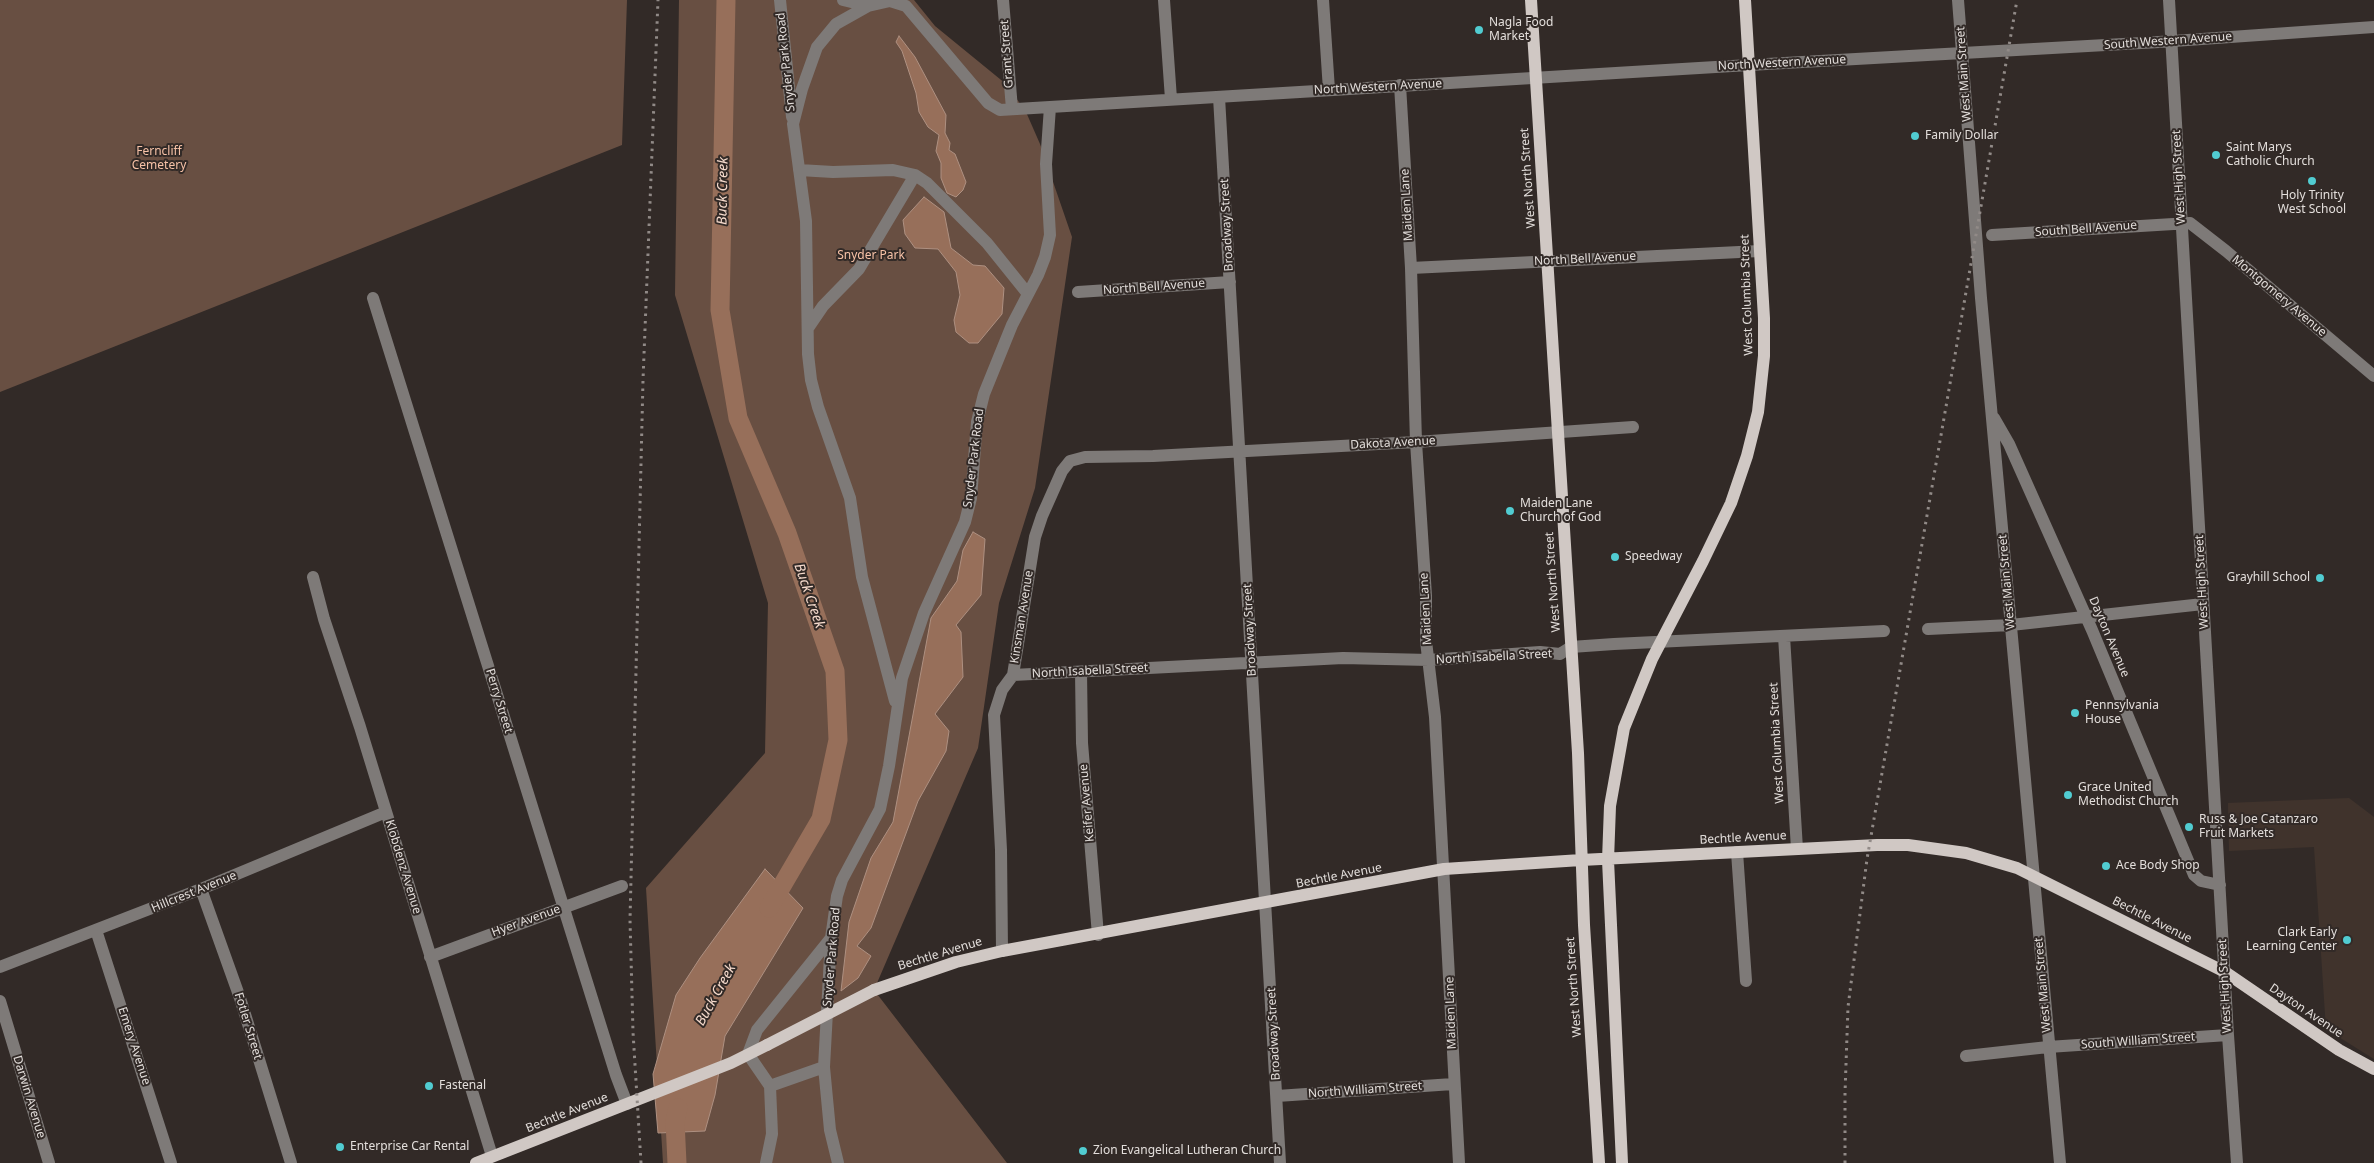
<!DOCTYPE html>
<html>
<head>
<meta charset="utf-8">
<style>
  body { margin:0 }
  canvas { display:block; background:#322a27 }
</style>
</head>
<body>
<canvas width="2374" height="1163"></canvas>
<script>
const ctx = document.querySelector('canvas').getContext('2d');
ctx.lineJoin = 'round';
function fillPath(path, color) {
  ctx.fillStyle = color;
  ctx.fill(path, 'evenodd');
}
function toPath(rows) {
  const path = new Path2D();
  for (const r of rows) {
    path.moveTo(r[0], r[1]);
    for (let i = 2; i < r.length; i += 2) path.lineTo(r[i], r[i + 1]);
  }
  return path;
}
function trace(path, color, width, dash) {
  ctx.strokeStyle = color;
  ctx.lineWidth = width;
  ctx.lineCap = dash ? 'butt' : 'round';
  ctx.setLineDash(dash || []);
  ctx.stroke(path);
}
function drawText(font, color, halo, rows, align = 'center') {
  ctx.font = font + ' "Noto Sans",sans-serif';
  ctx.lineWidth = 4;
  ctx.setLineDash([]);
  ctx.textBaseline = 'middle';
  ctx.strokeStyle = halo;
  ctx.fillStyle = color;
  for (const [text, x, y, turn = 0] of rows) {
    ctx.save();
    ctx.translate(x, y);
    ctx.rotate((+turn || 0) * Math.PI / 180);
    ctx.textAlign = isNaN(turn) ? turn : align;
    if (halo) ctx.strokeText(text, 0, 0);
    ctx.fillText(text, 0, 0);
    ctx.restore();
  }
}
fillPath(toPath([
  [2349,798,2374,817,2374,1059,2326,1029,2314,847,2229,851,2228,803]
]), '#40332c');
fillPath(toPath([
  [0,0,627,0,622,145,0,392],
  [679,0,914,0,935,26,1006,84,1026,112,1040,144,1072,237,1035,488,999,603,978,748,874,990,1007,1163,663,1163,646,888,765,753,768,603,675,295]
]), '#684f42');
const water = toPath([
  [899,36,915,57,946,115,945,133,950,143,949,150,955,154,966,182,963,190,956,197,947,193,941,178,941,163,936,151,939,135,928,127,919,112,916,93,902,51,896,42,899,36],
  [924,197,944,212,951,248,973,265,985,266,1004,288,1002,314,978,343,969,343,956,332,954,320,960,295,956,272,938,249,915,248,905,234,903,220,924,197],
  [973,532,985,539,981,595,956,625,961,632,963,677,935,714,949,731,946,751,918,801,871,928,857,946,871,956,858,978,841,991,849,922,871,858,893,822,931,618,957,581,963,550,973,532],
  [765,869,803,908,725,1036,715,1095,705,1131,658,1133,653,1074,676,995,700,958,765,869]
]);
fillPath(water, '#976f5a');
trace(water, '#ae9081', 1);
trace(toPath([
  [726,0,720,310,738,418,787,533,835,671,838,740,821,819,769,908],
  [677,1163,675,1121,678,1108]
]), '#976f5a', 19);
trace(toPath([
  [780,0,792,117],
  [843,0,868,6,890,1,906,6,988,103,1000,110,1749,65,2159,42,2374,27],
  [1003,0,1012,109],
  [1164,0,1171,99],
  [1323,0,1329,90],
  [1958,0,1981,298,2060,1163],
  [2169,0,2228,1035,2237,1163],
  [868,6,836,24,817,47,802,89,793,124,806,221,808,354,811,380,818,407,850,498,862,577,895,701],
  [1400,85,1411,268,1416,442,1426,596,1426,641,1435,717,1459,1163],
  [1219,97,1280,1163],
  [799,170,833,172,893,170,915,175,927,183,987,243,1028,294],
  [1992,235,2190,223,2226,251,2374,376],
  [1411,268,1760,251],
  [1078,292,1230,282],
  [373,298,616,1075,627,1104],
  [808,328,823,306,859,269,915,175],
  [1994,418,2009,444,2092,630,2194,875,2201,881,2220,885],
  [313,577,324,619,360,727,492,1156],
  [1928,629,2011,625,2203,604],
  [1784,636,1797,849],
  [1081,672,1082,743,1098,935],
  [1013,675,1343,658,1429,660,1540,652,1560,654,1571,647,1614,644,1884,631],
  [1737,852,1746,981],
  [201,889,240,998,291,1163],
  [96,930,171,1163],
  [1002,951,1001,850,994,715,1002,690,1013,675,1035,537,1042,516,1062,471,1070,461,1085,457,1153,456,1416,442,1633,427],
  [430,957,622,886],
  [0,967,201,889,386,812],
  [0,1001,49,1163],
  [1966,1056,2048,1047,2228,1035],
  [770,1086,748,1054,757,1030,831,938],
  [1277,1096,1453,1084],
  [766,1163,772,1134,770,1086,824,1067],
  [838,1163,830,1130,824,1067,831,938,837,896,842,880,880,809,889,766,902,678,924,613,965,522,971,498,977,422,984,394,1012,325,1038,275,1045,257,1050,235,1046,164,1050,107]
]), '#7e7a78', 12);
trace(toPath([
  [1531,0,1578,753,1584,925,1599,1163],
  [874,990,956,962,1002,951,1444,869,1581,860,1877,845,1908,845,1966,853,2017,868,2225,972,2339,1050,2374,1069],
  [476,1163,731,1063,767,1045],
  [1622,1163,1608,860,1610,806,1624,728,1652,659,1703,561,1731,503,1747,456,1758,412,1764,356,1764,318,1745,0]
]), '#d0c8c4', 12);
trace(toPath([
  [641,1163,633,1032,630,920,643,380,658,0],
  [1845,1163,1845,1093,1848,1007,1867,859,2017,0]
]), '#918a87', 3, [2.5, 5]);
trace(toPath([
  [767,1045,874,990]
]), '#d0c8c4', 12);
for (const [x, y, r, color] of [
  [1479,30,5,"#51ccd1"],
  [1915,136,5,"#51ccd1"],
  [2216,155,5,"#51ccd1"],
  [2312,181,5,"#51ccd1"],
  [1510,511,5,"#51ccd1"],
  [1615,557,5,"#51ccd1"],
  [2320,578,5,"#51ccd1"],
  [2075,713,5,"#51ccd1"],
  [2068,795,5,"#51ccd1"],
  [2189,827,5,"#51ccd1"],
  [2106,866,5,"#51ccd1"],
  [2347,940,5,"#51ccd1"],
  [429,1086,5,"#51ccd1"],
  [340,1147,5,"#51ccd1"],
  [1083,1151,5,"#51ccd1"]
]) {
  const dot = new Path2D();
  dot.arc(x, y, r, 0, 2 * Math.PI);
  ctx.fillStyle = color;
  ctx.fill(dot);
  trace(dot, '#322a27', 2);
}
drawText('12px', '#e3dedb', '#322a27', [
  ["Nagla Food",1489,23],
  ["Market",1489,37],
  ["Family Dollar",1925,136],
  ["Saint Marys",2226,148],
  ["Catholic Church",2226,162],
  ["Holy Trinity",2312,196,"center"],
  ["West School",2312,210,"center"],
  ["Maiden Lane",1520,504],
  ["Church of God",1520,518],
  ["Speedway",1625,557],
  ["Grayhill School",2310,578,"right"],
  ["Pennsylvania",2085,706],
  ["House",2085,720],
  ["Grace United",2078,788],
  ["Methodist Church",2078,802],
  ["Russ & Joe Catanzaro",2199,820],
  ["Fruit Markets",2199,834],
  ["Ace Body Shop",2116,866],
  ["Clark Early",2337,933,"right"],
  ["Learning Center",2337,947,"right"],
  ["Fastenal",439,1086],
  ["Enterprise Car Rental",350,1147],
  ["Zion Evangelical Lutheran Church",1093,1151]
], 'left');
drawText('12px', '#e3dedb', '#322a27', [
  ["South Western Avenue",2168,41,-4],
  ["Grant Street",1007,54,-94],
  ["Snyder Park Road",786,62,-96],
  ["North Western Avenue",1782,63,-3],
  ["West Main Street",1964,74,-94],
  ["North Western Avenue",1378,87,-3],
  ["West High Street",2179,177,-93],
  ["West North Street",1528,178,-94],
  ["Maiden Lane",1407,205,-93],
  ["Broadway Street",1227,225,-93],
  ["South Bell Avenue",2086,229,-4],
  ["North Bell Avenue",1585,259,-3],
  ["North Bell Avenue",1154,287,-4],
  ["West Columbia Street",1747,295,-92],
  ["Montgomery Avenue",2279,296,40],
  ["Dakota Avenue",1393,443,-3],
  ["Snyder Park Road",974,458,-83],
  ["West North Street",1553,582,-94],
  ["West Main Street",2007,582,-95],
  ["West High Street",2202,582,-93],
  ["Maiden Lane",1426,609,-93],
  ["Kinsman Avenue",1022,617,-81],
  ["Broadway Street",1250,630,-93],
  ["Dayton Avenue",2109,637,67],
  ["North Isabella Street",1494,657,-3],
  ["North Isabella Street",1090,671,-3],
  ["Perry Street",499,701,73],
  ["West Columbia Street",1777,743,-93],
  ["Keifer Avenue",1087,803,-95],
  ["Bechtle Avenue",1743,838,-3],
  ["Klobdenz Avenue",403,867,73],
  ["Bechtle Avenue",1339,876,-11],
  ["Hillcrest Avenue",194,892,-22],
  ["Bechtle Avenue",2152,920,27],
  ["Hyer Avenue",526,921,-20],
  ["Bechtle Avenue",940,954,-17],
  ["Snyder Park Road",832,957,-85],
  ["West Main Street",2043,985,-95],
  ["West High Street",2225,986,-93],
  ["West North Street",1574,987,-94],
  ["Dayton Avenue",2306,1011,34],
  ["Maiden Lane",1451,1013,-92],
  ["Fotler Street",248,1026,73],
  ["Broadway Street",1274,1034,-93],
  ["South William Street",2138,1041,-4],
  ["Emery Avenue",134,1046,72],
  ["North William Street",1365,1090,-4],
  ["Darwin Avenue",29,1097,73],
  ["Bechtle Avenue",567,1113,-22]
]);
drawText('12px', '#f7c2a7', '#322a27', [
  ["Ferncliff",159,152],
  ["Cemetery",159,166],
  ["Snyder Park",871,256]
]);
drawText('italic 14px', '#f6dbcd', '#322a27', [
  ["Buck Creek",723,191,-89],
  ["Buck Creek",809,596,71],
  ["Buck Creek",716,995,-61]
]);
</script>
</body>
</html>
